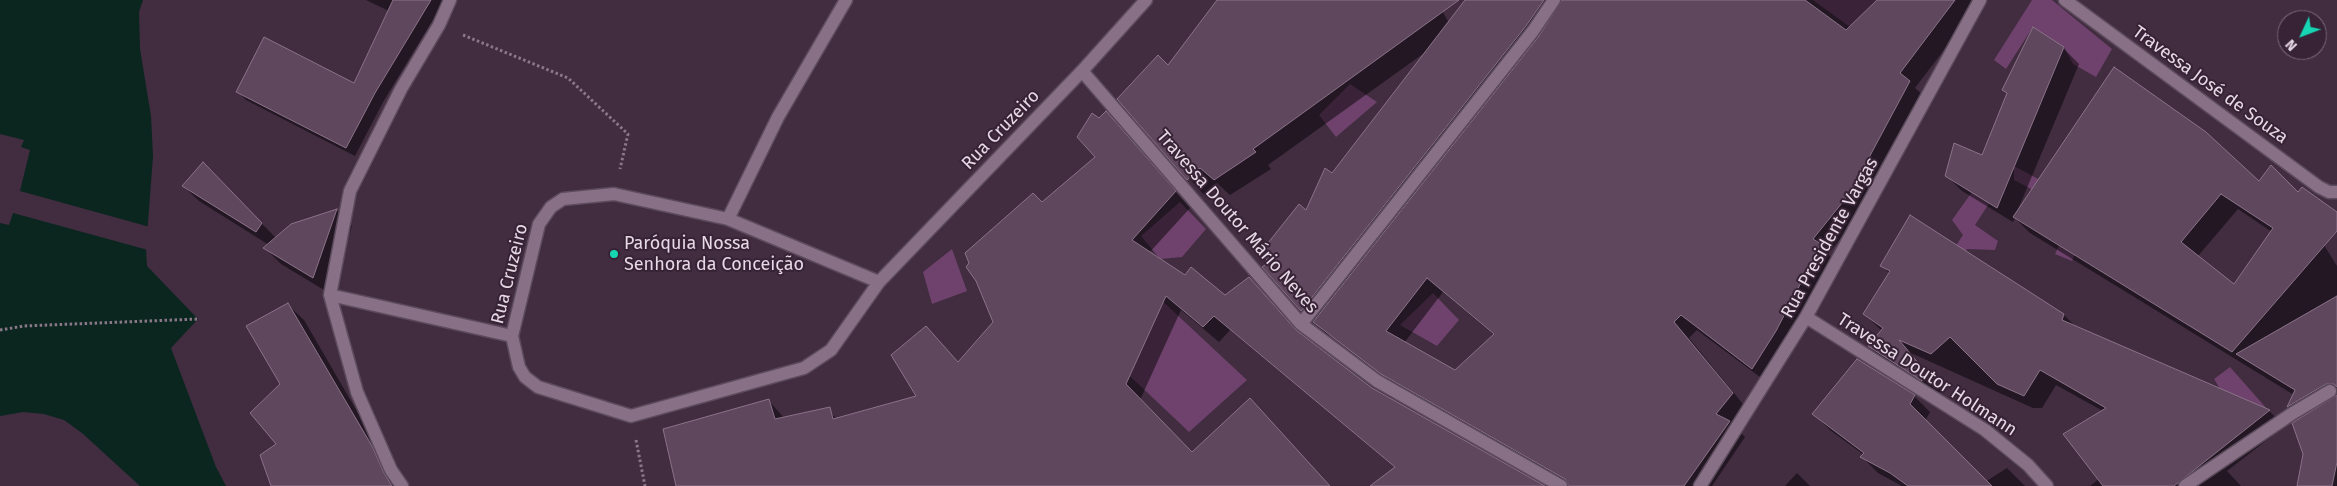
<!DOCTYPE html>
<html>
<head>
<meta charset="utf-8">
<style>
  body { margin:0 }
  #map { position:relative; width:2337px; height:486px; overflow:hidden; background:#412c40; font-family:"Fira Sans",sans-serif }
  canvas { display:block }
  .north { position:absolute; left:2277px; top:10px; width:50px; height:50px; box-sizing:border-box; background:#372236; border:1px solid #7d6b7c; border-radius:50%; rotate:227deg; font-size:14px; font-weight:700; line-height:20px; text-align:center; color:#e6d8e5 }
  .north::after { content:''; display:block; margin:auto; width:18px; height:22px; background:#15d5b3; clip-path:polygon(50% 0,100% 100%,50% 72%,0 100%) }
</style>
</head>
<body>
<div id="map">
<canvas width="2337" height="486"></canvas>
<div class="north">N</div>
</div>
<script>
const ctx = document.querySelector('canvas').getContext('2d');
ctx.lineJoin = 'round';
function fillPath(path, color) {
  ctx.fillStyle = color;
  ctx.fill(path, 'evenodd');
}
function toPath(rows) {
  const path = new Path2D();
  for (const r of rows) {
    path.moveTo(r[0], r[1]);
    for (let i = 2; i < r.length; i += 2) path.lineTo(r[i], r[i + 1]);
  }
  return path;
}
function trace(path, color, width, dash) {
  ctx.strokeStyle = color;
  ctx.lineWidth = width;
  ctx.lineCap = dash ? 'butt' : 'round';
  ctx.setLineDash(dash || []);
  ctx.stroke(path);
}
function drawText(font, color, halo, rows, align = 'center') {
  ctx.font = font + ' "Fira Sans",sans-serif';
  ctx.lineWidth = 4;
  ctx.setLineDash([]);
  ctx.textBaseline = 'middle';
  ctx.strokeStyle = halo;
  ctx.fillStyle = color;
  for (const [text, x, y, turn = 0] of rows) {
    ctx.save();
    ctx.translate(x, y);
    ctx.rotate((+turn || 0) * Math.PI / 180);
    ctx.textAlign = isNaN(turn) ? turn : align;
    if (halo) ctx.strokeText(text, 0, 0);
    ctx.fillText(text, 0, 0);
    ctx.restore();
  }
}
fillPath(toPath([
  [1813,0,1877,0,1850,27],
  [2032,0,2052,0,2112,49,2096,77,2073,64,2064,47,2033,27,2006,69,1994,60],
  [1350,84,1377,102,1336,137,1319,115],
  [2014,166,2042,181,2097,205,2072,261,2055,254,2075,212,2014,180],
  [1972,192,1992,199,1975,225,1998,241,1995,250,1967,249,1948,301,1931,283,1963,235,1952,220],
  [1180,202,1206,229,1182,257,1160,259,1141,236],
  [952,249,967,291,932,304,923,272],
  [1143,283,1247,380,1189,432,1097,345],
  [1433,293,1459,320,1437,346,1400,325],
  [2230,367,2268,410,2245,429,2214,379]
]), '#6e426c');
fillPath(toPath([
  [0,0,143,0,139,12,140,49,151,116,153,156,146,249,147,266,198,319,171,348,216,467,226,486,140,486,82,433,64,420,44,414,23,412,0,416]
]), '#0a261f');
fillPath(toPath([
  [0,134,24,140,21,147,30,150,20,191,150,227,148,250,13,213,9,225,0,223]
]), '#412c40');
fillPath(toPath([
  [366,0,445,0,383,102,355,156,246,100,238,92,355,85,389,11],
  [1219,0,1436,0,1449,23,1466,0,1982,0,1915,88,1925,97,1865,208,1828,254,1835,261,1768,383,1697,330,1689,338,1747,409,1734,426,1745,437,1712,486,1568,486,1398,389,1330,338,1302,310,1264,267,1271,263,1332,174,1427,51,1268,165,1271,169,1230,195,1217,183,1204,195,1119,99,1168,67],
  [1443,292,1494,335,1455,372,1404,343],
  [1331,334,1387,377,1386,379,1329,336],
  [2063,48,2079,64,2019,207,2260,182,2286,184,2337,266,2337,486,2298,486,2305,454,2301,420,2288,407,2294,395,2030,233,2015,218,2013,222,1962,191,1946,175,1983,157,2008,94,2004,90],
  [2238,209,2272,232,2234,285,2198,256],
  [1106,113,1190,208,1149,253,1185,277,1225,296,1249,278,1301,336,1371,389,1545,486,1372,486,1396,468,1230,330,1219,342,1181,310,1140,400,1192,453,1330,486,678,486,769,401,784,418,826,409,837,419,918,397,941,343,959,363,994,322,1042,204,1097,157,1099,120],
  [203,164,276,238,291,225,337,210,352,226,329,293,281,264,265,248,269,245,199,201,183,186],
  [1882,266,2064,315,2076,327,2269,411,2285,426,2227,471,2241,486,2090,486,2099,479,2103,411,2056,385,2042,408,2033,408,1911,353,1942,389,1938,395,1885,362,1869,346,1882,331,1864,314,1890,274],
  [288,305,304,320,387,463,397,486,272,486,278,444],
  [1914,396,1930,412,1925,421,1985,482,2007,468,2025,486,1902,486,1878,473,1862,457,1864,455,1830,430,1814,414],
  [1797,473,1810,486,1785,486]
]), '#0007');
const building = toPath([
  [393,0,431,0,375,93,346,148,236,92,264,37,354,83,393,0],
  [1217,0,1459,0,1253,149,1256,152,1214,180,1200,168,1187,180,1117,99,1158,55,1168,65,1217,0],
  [1465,0,1544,0,1526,26,1301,311,1262,267,1269,262,1260,253,1299,204,1306,210,1325,168,1332,173,1465,0],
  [1562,0,1805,0,1846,30,1877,0,1955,0,1900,73,1910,81,1850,193,1813,239,1821,244,1776,331,1752,369,1681,315,1674,322,1733,393,1716,414,1730,421,1684,486,1569,486,1565,479,1381,374,1313,322,1539,36,1562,0],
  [1427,278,1494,334,1455,370,1386,331,1427,278],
  [2033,27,2064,47,1997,208,1945,176,1954,143,1982,155,2007,93,2002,90,2033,27],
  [2114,67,2206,132,2259,181,2271,165,2298,192,2302,187,2337,212,2337,231,2232,352,2013,217,2114,67],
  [2221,194,2273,228,2234,284,2181,242,2221,194],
  [1106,111,1176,191,1132,240,1185,275,1191,267,1225,295,1249,277,1296,330,1372,388,1545,486,1370,486,1395,467,1214,316,1203,327,1166,296,1126,384,1192,452,1250,398,1330,486,676,486,663,429,769,399,775,419,830,407,833,419,916,396,891,355,926,326,958,362,993,322,976,281,966,267,969,263,965,253,1033,193,1042,202,1095,157,1077,137,1092,113,1099,118,1106,111],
  [203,162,262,223,256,232,182,186,203,162],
  [337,209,313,278,263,248,291,224,337,209],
  [1910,215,2064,314,2062,320,2270,410,2174,486,2103,486,2063,434,2106,408,2040,370,2024,396,1997,384,1950,337,1931,354,1899,340,1926,372,1922,381,1868,346,1883,328,1863,314,1890,271,1880,266,1910,215],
  [2337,296,2337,387,2334,384,2326,384,2287,407,2295,390,2236,354,2337,296],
  [288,303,372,446,384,473,392,486,271,486,260,455,276,444,250,413,280,384,246,326,288,303],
  [1857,359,1915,395,1910,404,1992,486,1908,486,1890,473,1860,457,1864,453,1812,414,1857,359],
  [2337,395,2337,462,2332,486,2297,486,2303,454,2292,423,2337,395]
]);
fillPath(building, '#5f485d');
trace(building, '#8b7289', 1);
const minor = toPath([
  [2065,0,2319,187,2329,192,2337,192],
  [1082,71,1301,324,1377,381,1561,486],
  [614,194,728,219,879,282,831,350,804,368,631,416,538,387,525,377,519,367,512,336,539,224,551,207,563,199,614,194],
  [728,219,778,117,846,0],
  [879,282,1082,71,1146,0],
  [330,295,512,336],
  [1806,317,1985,430,2028,465,2047,486],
  [1301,324,1533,31,1554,0],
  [402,486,391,470,357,392,330,295,350,191,401,89,439,25,450,0],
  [1700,486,1806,317,1980,0],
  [2185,486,2293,413,2330,391]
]);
trace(minor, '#5c4b5c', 15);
trace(toPath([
  [463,35,568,78,628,134,620,169],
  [0,330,24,326,198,319],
  [636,440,645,486]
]), '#8a7889', 3, [2.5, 2.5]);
trace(minor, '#887087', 12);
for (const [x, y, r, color] of [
  [614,254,5,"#15d5b3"]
]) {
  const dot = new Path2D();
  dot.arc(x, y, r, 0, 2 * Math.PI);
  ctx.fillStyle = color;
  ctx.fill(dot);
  trace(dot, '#372236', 2);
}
drawText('18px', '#e6d8e5', '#372236', [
  ["Travessa José de Souza",2210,85,36],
  ["Rua Cruzeiro",1001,130,-46],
  ["Travessa Doutor Mário Neves",1237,222,49],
  ["Rua Presidente Vargas",1830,238,-61],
  ["Rua Cruzeiro",510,274,-76],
  ["Travessa Doutor Holmann",1927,375,33]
]);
drawText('18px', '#e6d8e5', '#372236', [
  ["Paróquia Nossa",624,244],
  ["Senhora da Conceição",624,265]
], 'left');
</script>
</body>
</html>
